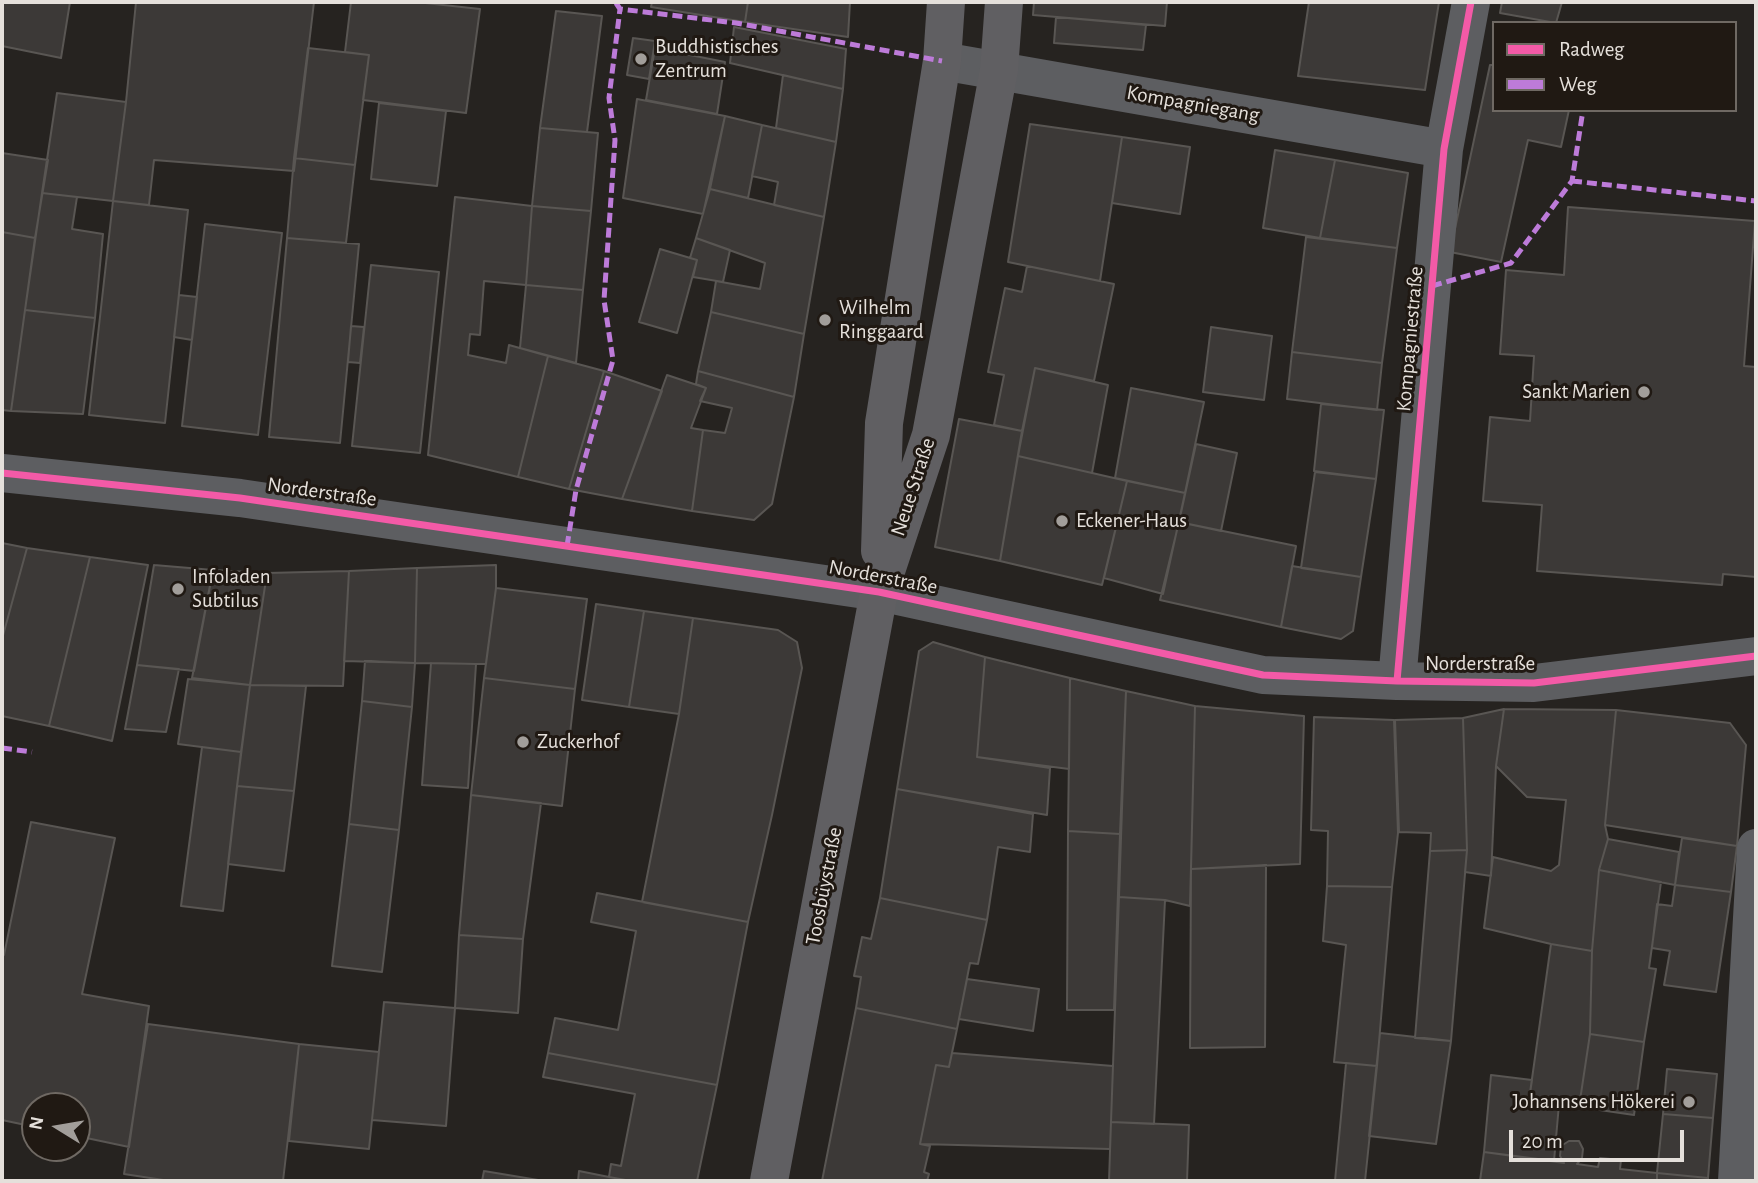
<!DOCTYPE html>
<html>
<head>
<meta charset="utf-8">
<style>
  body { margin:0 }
  #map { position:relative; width:1758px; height:1183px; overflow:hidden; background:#262320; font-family:"Alegreya Sans",sans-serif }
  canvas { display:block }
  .frame { position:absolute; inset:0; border:4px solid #e5e0db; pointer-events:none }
  .legend { position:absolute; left:1492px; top:21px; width:245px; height:91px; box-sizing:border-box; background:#201913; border:2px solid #6f6963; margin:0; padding:9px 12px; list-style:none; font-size:21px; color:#e5e0db }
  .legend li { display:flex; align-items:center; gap:14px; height:35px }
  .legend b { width:35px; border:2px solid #6f6963 }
  .north { position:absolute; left:21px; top:1092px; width:70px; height:70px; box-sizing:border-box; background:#201913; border:2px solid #6f6963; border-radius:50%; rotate:281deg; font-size:19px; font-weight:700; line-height:28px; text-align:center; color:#e5e0db }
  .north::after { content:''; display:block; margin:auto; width:24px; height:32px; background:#a29e9a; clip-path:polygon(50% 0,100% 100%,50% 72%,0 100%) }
  .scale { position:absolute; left:1509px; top:1130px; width:175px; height:32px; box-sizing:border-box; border:4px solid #e5e0db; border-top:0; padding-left:9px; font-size:21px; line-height:24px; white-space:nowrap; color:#e5e0db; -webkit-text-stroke:5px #201913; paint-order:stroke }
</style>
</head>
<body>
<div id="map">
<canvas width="1758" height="1183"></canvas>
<div class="frame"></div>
<ul class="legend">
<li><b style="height:9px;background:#f35aa7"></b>Radweg</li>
<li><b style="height:9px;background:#bd7bd9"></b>Weg</li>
</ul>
<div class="north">N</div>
<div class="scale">20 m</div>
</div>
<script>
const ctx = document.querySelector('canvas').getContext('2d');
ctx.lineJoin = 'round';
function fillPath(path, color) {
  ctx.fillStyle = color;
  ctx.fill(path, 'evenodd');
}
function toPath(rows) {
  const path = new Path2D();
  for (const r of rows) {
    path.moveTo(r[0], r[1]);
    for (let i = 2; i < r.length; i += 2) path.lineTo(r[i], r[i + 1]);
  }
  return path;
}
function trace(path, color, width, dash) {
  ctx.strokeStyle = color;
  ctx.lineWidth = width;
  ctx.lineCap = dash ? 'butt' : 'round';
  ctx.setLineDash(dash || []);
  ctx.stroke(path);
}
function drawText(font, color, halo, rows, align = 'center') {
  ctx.font = font + ' "Alegreya Sans",sans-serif';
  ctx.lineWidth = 6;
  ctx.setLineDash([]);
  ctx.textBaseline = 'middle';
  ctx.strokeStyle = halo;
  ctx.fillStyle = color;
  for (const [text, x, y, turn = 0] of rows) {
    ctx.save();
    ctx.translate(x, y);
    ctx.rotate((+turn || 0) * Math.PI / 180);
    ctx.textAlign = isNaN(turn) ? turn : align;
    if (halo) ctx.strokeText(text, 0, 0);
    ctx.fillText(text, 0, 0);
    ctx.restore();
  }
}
const building = toPath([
  [2,2,70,2,61,58,2,46,2,2],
  [136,2,314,2,294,171,154,160,149,205,113,201,126,102,136,2],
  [351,2,416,2,480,9,466,113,363,100,369,55,345,52,351,2],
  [652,2,748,2,745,22,651,7,652,2],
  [748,2,850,2,848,37,745,22,748,2],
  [1034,2,1167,2,1165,26,1033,15,1034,2],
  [1309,2,1439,2,1425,90,1298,76,1309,2],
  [1502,2,1562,2,1556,23,1500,13,1502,2],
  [556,11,602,16,587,132,540,128,556,11],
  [1056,17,1146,25,1143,50,1054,43,1056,17],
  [734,27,846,49,843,89,730,63,734,27],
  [633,38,655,41,649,79,627,75,633,38],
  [308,48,369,55,355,165,294,158,308,48],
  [655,48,725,62,717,114,646,100,655,48],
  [1490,65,1494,65,1494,110,1569,110,1561,147,1528,140,1501,262,1450,252,1490,65],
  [783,75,843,89,836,142,776,128,783,75],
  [57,93,126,102,113,201,42,193,57,93],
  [637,99,725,116,703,214,623,198,637,99],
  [379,103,446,111,437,186,371,179,379,103],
  [725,116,762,125,748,198,710,189,725,116],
  [1030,124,1122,137,1100,281,1008,262,1030,124],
  [762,125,836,142,824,217,774,205,778,182,752,176,762,125],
  [540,128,598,133,591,211,532,206,540,128],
  [1122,137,1190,147,1180,214,1112,203,1122,137],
  [1275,150,1335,160,1320,238,1263,228,1275,150],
  [2,153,48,160,35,238,2,232,2,153],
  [294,158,355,165,346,243,287,238,294,158],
  [1335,160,1408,173,1397,248,1320,238,1335,160],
  [710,189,824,217,804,334,711,312,716,281,760,289,765,263,696,238,710,189],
  [42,193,77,197,72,229,103,234,95,318,25,310,42,193],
  [455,197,532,206,526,285,484,281,480,335,470,334,468,355,506,363,509,345,548,356,518,477,428,455,455,197],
  [113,201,188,210,165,423,89,415,113,201],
  [532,206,591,211,583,290,526,285,532,206],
  [1568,207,1755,221,1744,366,1756,367,1756,577,1723,574,1722,585,1537,571,1542,505,1483,501,1490,417,1530,421,1534,356,1500,354,1506,270,1564,275,1568,207],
  [205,224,282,233,258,435,182,426,205,224],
  [2,232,35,238,11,411,2,410,2,232],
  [1306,237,1397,248,1382,363,1292,352,1306,237],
  [287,238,359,244,340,443,269,437,287,238],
  [696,238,730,250,723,282,693,277,697,260,690,258,696,238],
  [660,249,697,260,677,333,639,322,660,249],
  [371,265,439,272,420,453,352,446,371,265],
  [1027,266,1114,284,1094,381,1035,368,1022,431,994,425,1004,375,988,372,1005,288,1022,292,1027,266],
  [526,285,583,290,576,363,520,348,526,285],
  [179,295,197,297,192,340,174,337,179,295],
  [25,310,95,318,83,414,11,411,25,310],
  [711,312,804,334,794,397,698,371,711,312],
  [351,326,364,327,360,363,348,362,351,326],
  [1211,327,1272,336,1264,400,1203,392,1211,327],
  [1292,352,1382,363,1377,410,1287,399,1292,352],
  [548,356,604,371,569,489,518,477,548,356],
  [1035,368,1108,385,1092,473,1018,456,1035,368],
  [604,371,662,391,622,499,569,489,604,371],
  [698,371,794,397,772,504,754,520,692,511,703,430,725,433,732,408,700,401,706,388,696,384,698,371],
  [667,375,706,388,691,428,703,430,692,511,622,499,667,375],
  [1131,388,1204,402,1185,493,1115,478,1131,388],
  [1321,404,1384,410,1376,479,1314,471,1321,404],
  [959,419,1022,431,1000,561,935,547,959,419],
  [1196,444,1237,453,1221,531,1179,522,1196,444],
  [1018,456,1127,481,1102,585,1000,561,1018,456],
  [1315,472,1376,479,1361,577,1301,568,1315,472],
  [1127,481,1185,493,1163,594,1104,578,1127,481],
  [1179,522,1296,546,1281,627,1160,600,1179,522],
  [2,543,27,548,2,639,2,543],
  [27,548,90,557,49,726,2,716,2,639,27,548],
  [90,557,148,565,112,741,49,726,90,557],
  [154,565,213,570,194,671,137,665,154,565],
  [496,565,496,588,486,664,415,663,417,568,496,565],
  [1292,566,1361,577,1353,631,1341,639,1281,627,1292,566],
  [417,568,415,663,344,661,349,571,417,568],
  [213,570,267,573,250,685,192,678,213,570],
  [349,571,343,686,250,685,267,573,349,571],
  [496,588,587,599,575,689,484,678,496,588],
  [596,604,644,611,629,707,582,700,596,604],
  [644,611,693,618,679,714,629,707,644,611],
  [693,618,778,630,797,642,802,668,772,815,748,922,642,902,679,714,693,618],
  [933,642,985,657,977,757,1050,768,1047,815,897,789,919,651,933,642],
  [985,657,1070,678,1069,769,977,757,985,657],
  [365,661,415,663,412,707,362,701,365,661],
  [431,663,476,664,468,788,422,785,431,663],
  [137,665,179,669,166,732,125,729,137,665],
  [484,678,575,689,562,806,471,795,484,678],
  [1070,678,1126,691,1120,834,1068,831,1070,678],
  [188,679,250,685,241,752,178,744,188,679],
  [250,685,306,686,294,791,237,786,250,685],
  [1126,691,1195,706,1190,906,1165,900,1119,897,1126,691],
  [362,701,412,707,399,830,349,824,362,701],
  [1195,706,1304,716,1300,864,1191,869,1195,706],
  [1504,709,1616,710,1605,825,1608,839,1599,870,1592,951,1551,944,1484,928,1493,857,1551,871,1559,865,1566,800,1527,797,1496,766,1504,709],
  [1504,709,1496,766,1491,876,1465,872,1467,850,1463,718,1504,709],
  [1616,710,1730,723,1746,745,1737,846,1605,825,1616,710],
  [1314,717,1394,720,1398,833,1392,887,1327,886,1328,831,1311,830,1314,717],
  [1463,718,1467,850,1430,851,1431,833,1399,832,1395,720,1463,718],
  [202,747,241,752,223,911,181,906,202,747],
  [237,786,294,791,284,871,228,864,237,786],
  [897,789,1033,814,1030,852,998,847,987,920,880,898,897,789],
  [471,795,541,803,523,939,459,935,471,795],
  [31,822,115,838,82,994,149,1006,129,1147,77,1136,77,1106,35,1106,35,1127,2,1120,2,955,4,955,31,822],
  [349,824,399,830,382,972,332,966,349,824],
  [1068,831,1120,834,1114,1010,1067,1010,1068,831],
  [1682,838,1737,846,1731,892,1675,885,1682,838],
  [1608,839,1679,852,1675,885,1599,870,1608,839],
  [1467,850,1451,1041,1415,1038,1430,851,1467,850],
  [1266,865,1265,1047,1190,1048,1191,869,1266,865],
  [1599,870,1661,882,1649,968,1656,969,1644,1042,1590,1034,1592,951,1599,870],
  [1675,885,1731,892,1716,992,1664,985,1670,951,1652,948,1657,904,1672,906,1675,885],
  [1327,886,1392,887,1377,1066,1334,1062,1346,945,1323,941,1327,886],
  [597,893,748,922,717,1085,548,1053,555,1018,618,1030,636,931,591,922,597,893],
  [1119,897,1165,900,1154,1124,1111,1122,1119,897],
  [880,898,987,920,978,964,970,963,957,1029,856,1008,861,977,854,976,862,937,871,939,880,898],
  [459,935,523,939,518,1013,455,1008,459,935],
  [1551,944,1592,951,1590,1034,1579,1107,1529,1100,1551,944],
  [967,979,1039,989,1033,1031,959,1019,967,979],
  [384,1002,455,1008,446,1126,372,1120,384,1002],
  [856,1008,957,1029,949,1067,936,1065,920,1144,930,1146,924,1172,929,1174,927,1181,822,1181,856,1008],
  [148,1024,299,1044,283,1181,170,1181,124,1174,148,1024],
  [1380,1033,1451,1041,1436,1144,1369,1136,1380,1033],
  [1590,1034,1644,1042,1634,1115,1579,1107,1590,1034],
  [299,1044,379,1052,369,1149,289,1141,299,1044],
  [548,1053,717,1085,697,1181,631,1181,609,1177,611,1164,621,1166,635,1094,543,1077,548,1053],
  [952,1053,1113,1066,1110,1149,920,1144,936,1065,949,1067,952,1053],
  [1346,1063,1377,1066,1365,1181,1335,1181,1346,1063],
  [1667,1069,1717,1074,1713,1118,1663,1114,1667,1069],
  [1491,1075,1532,1080,1529,1100,1559,1104,1554,1161,1484,1152,1491,1075],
  [1663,1114,1713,1118,1708,1178,1657,1173,1663,1114],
  [1111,1122,1189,1125,1187,1181,1109,1181,1111,1122],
  [1569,1141,1579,1141,1583,1149,1582,1158,1577,1164,1598,1167,1600,1158,1621,1160,1620,1169,1657,1173,1657,1181,1480,1181,1484,1152,1564,1163,1560,1156,1561,1146,1569,1141],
  [484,1171,544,1181,482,1181,484,1171],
  [579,1171,609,1177,631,1181,578,1181,579,1171],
  [1657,1173,1708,1178,1708,1181,1657,1181,1657,1173]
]);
fillPath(building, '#3c3937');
trace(building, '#595653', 2);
trace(toPath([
  [942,61,1444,149],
  [2,473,240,498,879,592,1263,675,1397,681,1534,683,1756,656],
  [1397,681,1444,149,1471,2],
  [1737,1181,1756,848]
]), '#5d5e61', 38);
trace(toPath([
  [880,551,884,423,942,61,946,2],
  [769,1181,879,592,931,435,999,70,1004,2]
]), '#605f62', 38);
trace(toPath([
  [616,3,620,9,736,23,942,61],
  [1572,181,1756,201],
  [1432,286,1511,263,1572,181,1583,110],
  [567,546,576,490,613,360,604,300,615,140,609,98,620,9],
  [2,748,32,752]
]), '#bd7bd9', 5, [10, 5]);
trace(toPath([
  [2,473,240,498,879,592,1263,675,1397,681,1534,683,1756,656],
  [1397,681,1444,149,1471,2]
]), '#f35aa7', 7);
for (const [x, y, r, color] of [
  [641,59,7,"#a29e9a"],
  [825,320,7,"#a29e9a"],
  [1644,392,7,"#a29e9a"],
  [1062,521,7,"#a29e9a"],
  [178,589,7,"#a29e9a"],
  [523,742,7,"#a29e9a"],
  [1689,1102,7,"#a29e9a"]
]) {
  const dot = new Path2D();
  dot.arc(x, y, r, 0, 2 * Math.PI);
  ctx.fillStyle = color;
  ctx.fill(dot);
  trace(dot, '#201913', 2.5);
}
drawText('21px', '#e5e0db', '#201913', [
  ["Buddhistisches",655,47],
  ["Zentrum",655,71],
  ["Wilhelm",839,308],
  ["Ringgaard",839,332],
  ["Sankt Marien",1630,392,"right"],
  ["Eckener-Haus",1076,521],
  ["Infoladen",192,577],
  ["Subtilus",192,601],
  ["Zuckerhof",537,742],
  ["Johannsens Hökerei",1675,1102,"right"]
], 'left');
drawText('21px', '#e5e0db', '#201913', [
  ["Kompagniegang",1193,104,10],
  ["Kompagniestraße",1410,339,-85],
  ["Neue Straße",913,487,-72],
  ["Norderstraße",322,492,8],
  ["Norderstraße",883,577,11],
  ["Norderstraße",1480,664],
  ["Toosbüystraße",824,886,-79]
]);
</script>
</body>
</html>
